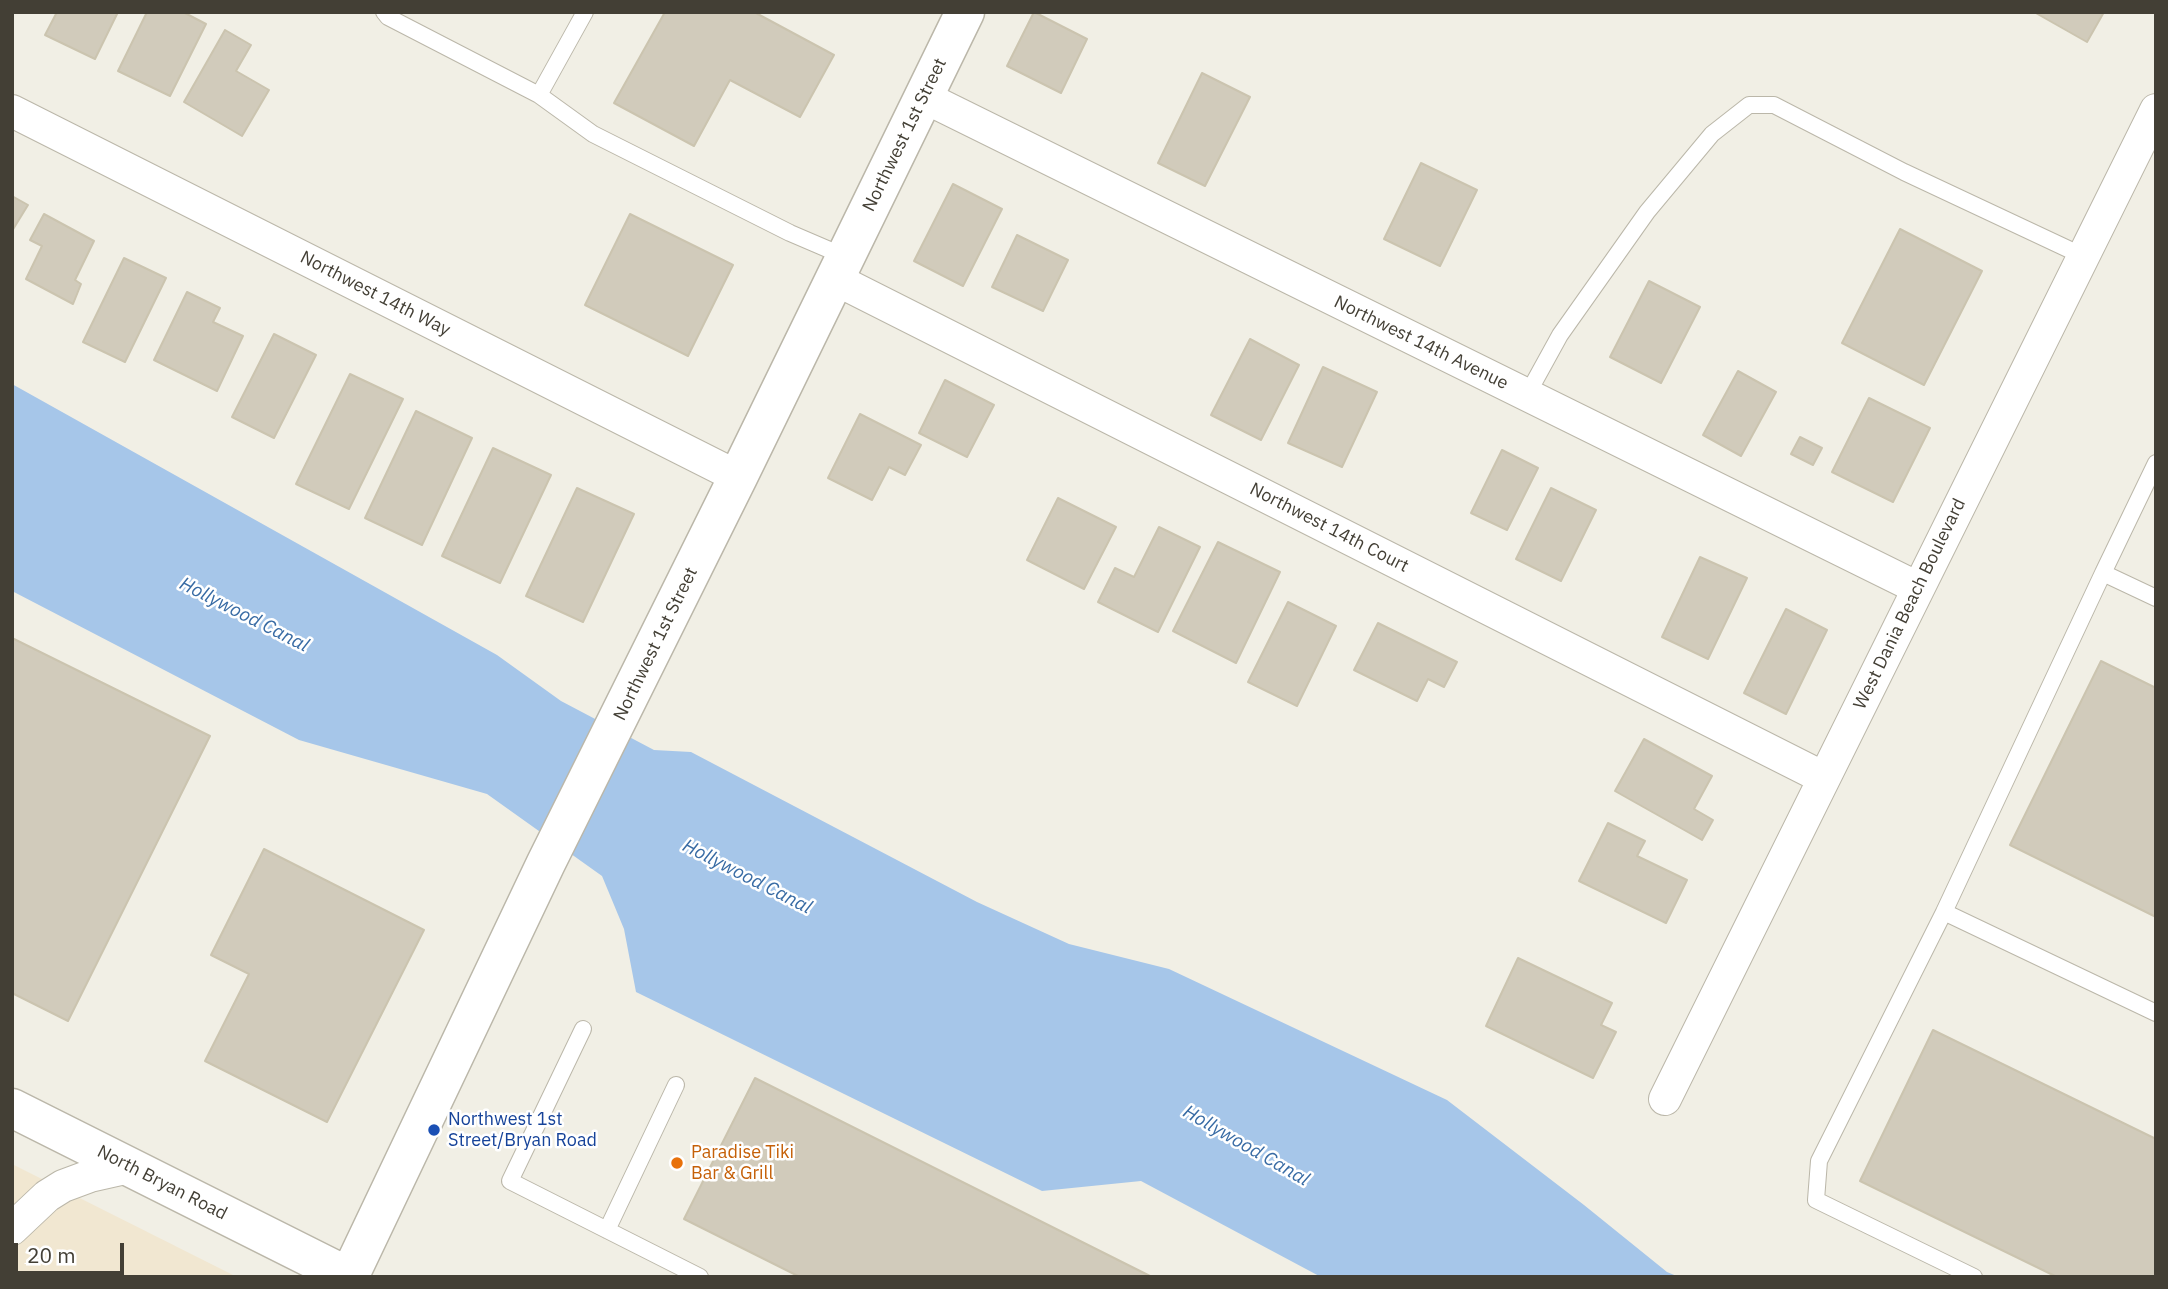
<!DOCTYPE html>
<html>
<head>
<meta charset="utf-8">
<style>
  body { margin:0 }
  #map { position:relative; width:2168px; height:1289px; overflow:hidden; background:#f1efe5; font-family:"IBM Plex Sans",sans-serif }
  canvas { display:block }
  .frame { position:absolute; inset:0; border:14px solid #433f35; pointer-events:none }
  .scale { position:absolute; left:14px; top:1243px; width:110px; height:32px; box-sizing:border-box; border:4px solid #433f35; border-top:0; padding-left:9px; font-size:21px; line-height:24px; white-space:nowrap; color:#433f35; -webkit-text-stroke:5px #fff; paint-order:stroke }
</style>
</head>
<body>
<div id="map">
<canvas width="2168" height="1289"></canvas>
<div class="frame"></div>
<div class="scale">20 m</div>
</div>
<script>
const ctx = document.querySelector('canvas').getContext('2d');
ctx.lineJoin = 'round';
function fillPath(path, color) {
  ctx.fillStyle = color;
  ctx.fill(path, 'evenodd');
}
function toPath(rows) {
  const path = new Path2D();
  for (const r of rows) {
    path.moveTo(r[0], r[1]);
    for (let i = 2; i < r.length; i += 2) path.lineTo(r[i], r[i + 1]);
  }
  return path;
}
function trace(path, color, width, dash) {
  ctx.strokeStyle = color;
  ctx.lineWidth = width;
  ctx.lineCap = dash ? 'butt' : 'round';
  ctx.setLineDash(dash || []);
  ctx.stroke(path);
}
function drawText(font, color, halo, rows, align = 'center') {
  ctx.font = font + ' "IBM Plex Sans",sans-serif';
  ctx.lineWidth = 5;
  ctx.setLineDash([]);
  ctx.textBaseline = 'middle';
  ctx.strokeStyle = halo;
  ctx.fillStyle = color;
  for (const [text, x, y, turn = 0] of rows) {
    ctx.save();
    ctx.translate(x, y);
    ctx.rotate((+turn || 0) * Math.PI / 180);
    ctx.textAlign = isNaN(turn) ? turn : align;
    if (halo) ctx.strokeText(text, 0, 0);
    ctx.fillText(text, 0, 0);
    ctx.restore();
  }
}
fillPath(toPath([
  [12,1164,237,1277,12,1277]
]), '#f1e7d1');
fillPath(toPath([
  [12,384,497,655,561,701,654,750,691,752,977,902,1069,944,1169,969,1447,1100,1584,1205,1667,1272,1679,1277,1321,1277,1141,1181,1042,1191,636,992,624,929,602,876,487,794,299,740,12,591]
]), '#a6c6e9');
const building = toPath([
  [57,12,118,12,95,59,45,35,57,12],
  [147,12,183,12,206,24,170,96,118,71,147,12],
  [665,12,754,12,834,55,800,117,730,80,694,146,614,103,665,12],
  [1034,12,1087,39,1061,93,1007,66,1034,12],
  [2034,12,2104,12,2087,42,2034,12],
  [225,30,251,45,236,71,269,90,242,136,184,102,225,30],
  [1202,73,1250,97,1205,186,1158,163,1202,73],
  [1421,163,1477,190,1440,266,1384,239,1421,163],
  [953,184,1002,209,963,286,914,261,953,184],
  [12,196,28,205,12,231,12,196],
  [44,214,94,241,75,280,81,284,73,304,26,279,42,246,30,240,44,214],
  [630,214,733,265,688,356,585,305,630,214],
  [1900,229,1982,271,1924,385,1842,343,1900,229],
  [1017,235,1068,260,1043,311,992,287,1017,235],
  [124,258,166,278,125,362,83,342,124,258],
  [1649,281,1700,307,1661,383,1610,357,1649,281],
  [187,292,220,308,213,322,243,336,217,391,154,360,187,292],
  [274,334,316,355,274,438,232,417,274,334],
  [1250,339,1299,365,1261,440,1211,415,1250,339],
  [1323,367,1377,392,1342,467,1288,443,1323,367],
  [1738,371,1776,392,1741,456,1703,435,1738,371],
  [350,374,403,399,349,509,296,484,350,374],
  [945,380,994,405,967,457,919,433,945,380],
  [1869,398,1930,428,1893,502,1832,472,1869,398],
  [416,411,472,438,422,545,365,518,416,411],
  [860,414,921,445,905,475,889,467,872,500,828,478,860,414],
  [1800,437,1822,448,1813,465,1791,454,1800,437],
  [493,448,551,475,500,583,442,556,493,448],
  [1502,450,1538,468,1507,530,1471,513,1502,450],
  [577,488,634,514,583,622,526,596,577,488],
  [1551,488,1596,510,1561,581,1516,559,1551,488],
  [1058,498,1116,527,1084,589,1027,560,1058,498],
  [1159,527,1200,547,1158,632,1098,602,1115,568,1134,577,1159,527],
  [1218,542,1280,572,1236,663,1173,631,1218,542],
  [1700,557,1747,578,1708,659,1662,637,1700,557],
  [1288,602,1336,626,1297,706,1248,682,1288,602],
  [1786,609,1827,630,1786,714,1744,693,1786,609],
  [1378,623,1457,662,1444,687,1428,679,1417,701,1354,670,1378,623],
  [12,638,210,736,68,1021,12,993,12,638],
  [2101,661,2156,688,2156,917,2010,845,2101,661],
  [1644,739,1712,776,1694,809,1713,820,1702,840,1615,791,1644,739],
  [1608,823,1645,841,1637,856,1687,880,1666,923,1579,881,1608,823],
  [264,849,424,930,327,1122,205,1061,249,974,211,955,264,849],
  [1518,958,1612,1003,1601,1025,1616,1032,1593,1078,1486,1026,1518,958],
  [1933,1030,2156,1139,2156,1277,2057,1277,1860,1181,1933,1030],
  [755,1078,1152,1277,800,1277,684,1219,755,1078]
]);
fillPath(building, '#d1cbbb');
trace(building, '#cbc4af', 2);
const service = toPath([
  [384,12,388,17,539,95,585,12],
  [539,95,593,134,790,233,846,257],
  [1527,395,1560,335,1647,212,1712,134,1749,105,1774,105,1904,172,2083,256],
  [2103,573,2156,463],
  [1944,912,2103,573,2156,598],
  [583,1029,510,1181,700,1277],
  [607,1230,676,1085],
  [1974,1277,1816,1200,1819,1161,1944,912,2156,1013]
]);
const minor = toPath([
  [924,97,1918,588],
  [12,111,738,477],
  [835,279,1824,778],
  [1665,1099,2156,110],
  [12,1229,47,1196,63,1186,90,1176,130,1167]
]);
const tertiary = toPath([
  [12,1108,349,1277,546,863,738,477,965,12]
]);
trace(service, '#bbb7a9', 18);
trace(minor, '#bbb7a9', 34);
trace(tertiary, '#bbb7a9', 41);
trace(service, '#fff', 16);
trace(minor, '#fff', 32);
trace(tertiary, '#fff', 38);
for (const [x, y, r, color] of [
  [434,1130,7,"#1a4fb4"],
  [677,1163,7,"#e8710a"]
]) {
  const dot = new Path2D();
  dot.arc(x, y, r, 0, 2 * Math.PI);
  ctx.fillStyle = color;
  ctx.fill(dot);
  trace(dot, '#fff', 2.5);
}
drawText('18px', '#433f35', '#fff', [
  ["Northwest 1st Street",905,135,-64],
  ["Northwest 14th Way",375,294,27],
  ["Northwest 14th Avenue",1421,343,26],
  ["Northwest 14th Court",1329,528,27],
  ["West Dania Beach Boulevard",1910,604,-64],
  ["Northwest 1st Street",656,644,-64],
  ["North Bryan Road",162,1183,27]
]);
drawText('18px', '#164399', '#fff', [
  ["Northwest 1st",448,1120],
  ["Street/Bryan Road",448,1141]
], 'left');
drawText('18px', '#c56008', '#fff', [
  ["Paradise Tiki",691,1153],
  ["Bar & Grill",691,1174]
], 'left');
drawText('italic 19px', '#386ba4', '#fff', [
  ["Hollywood Canal",244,615,27],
  ["Hollywood Canal",747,877,27],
  ["Hollywood Canal",1246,1146,30]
]);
</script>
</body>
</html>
